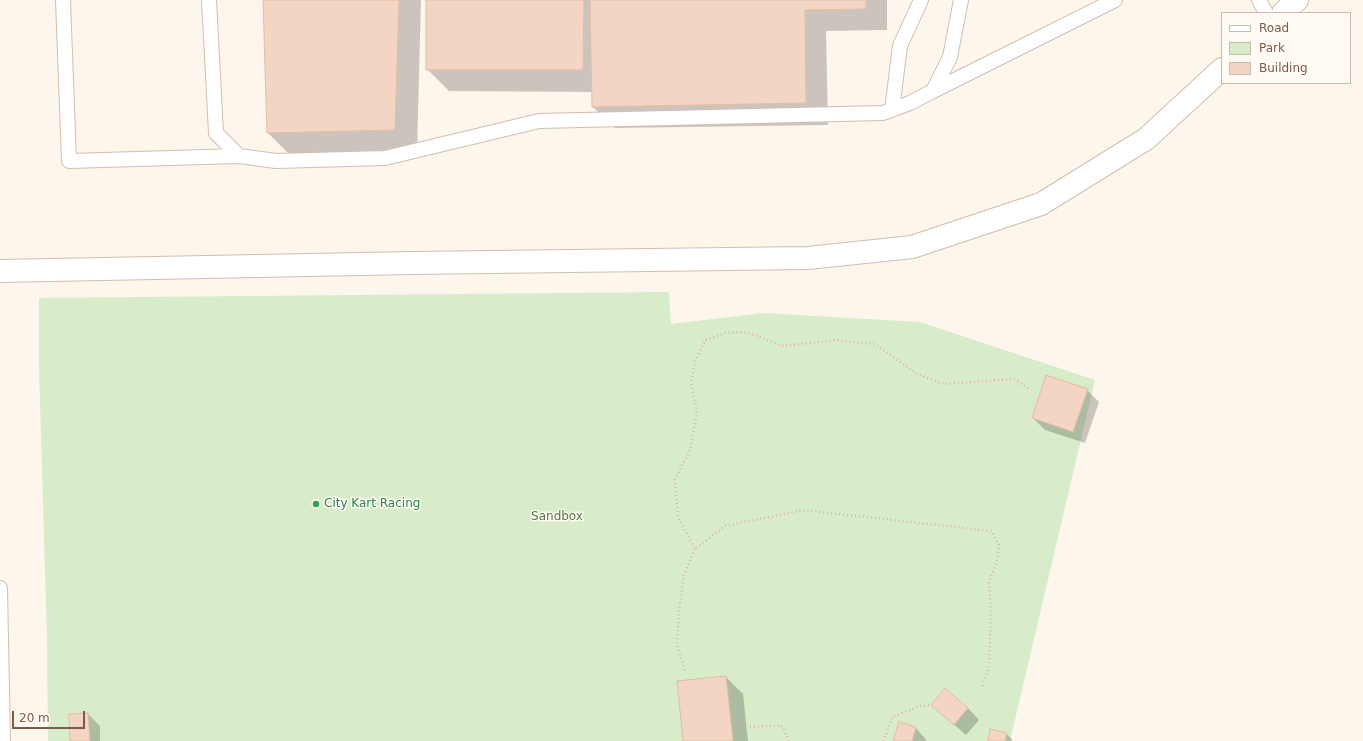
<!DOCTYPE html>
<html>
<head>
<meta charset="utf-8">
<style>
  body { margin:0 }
  #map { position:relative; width:1363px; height:741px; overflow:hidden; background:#fdf6ec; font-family:"DejaVu Sans",sans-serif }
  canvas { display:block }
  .legend { position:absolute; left:1221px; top:12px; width:130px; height:72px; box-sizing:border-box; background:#fffaf3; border:1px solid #cabbb1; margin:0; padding:5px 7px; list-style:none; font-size:12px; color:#7a5c4d }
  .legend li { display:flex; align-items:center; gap:8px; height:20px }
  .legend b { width:20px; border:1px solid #cabbb1 }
  .scale { position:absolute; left:12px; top:711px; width:73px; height:18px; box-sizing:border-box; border:2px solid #7a5c4d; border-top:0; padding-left:5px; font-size:12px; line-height:14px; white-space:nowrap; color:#7a5c4d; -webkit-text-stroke:3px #fffaf3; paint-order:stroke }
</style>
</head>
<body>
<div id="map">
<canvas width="1363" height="741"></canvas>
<ul class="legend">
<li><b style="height:5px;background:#fff"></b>Road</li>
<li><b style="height:11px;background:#d8ecc9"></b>Park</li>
<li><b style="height:11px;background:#f3d5c3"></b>Building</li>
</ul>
<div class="scale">20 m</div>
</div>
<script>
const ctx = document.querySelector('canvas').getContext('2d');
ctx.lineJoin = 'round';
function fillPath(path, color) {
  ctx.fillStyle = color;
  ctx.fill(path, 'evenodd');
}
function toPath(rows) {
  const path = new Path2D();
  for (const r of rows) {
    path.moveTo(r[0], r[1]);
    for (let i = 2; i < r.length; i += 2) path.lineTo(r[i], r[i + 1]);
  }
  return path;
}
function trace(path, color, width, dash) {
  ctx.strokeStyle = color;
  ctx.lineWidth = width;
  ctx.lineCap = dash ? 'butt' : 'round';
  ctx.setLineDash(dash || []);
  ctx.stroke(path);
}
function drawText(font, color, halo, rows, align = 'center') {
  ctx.font = font + ' "DejaVu Sans",sans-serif';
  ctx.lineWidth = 3;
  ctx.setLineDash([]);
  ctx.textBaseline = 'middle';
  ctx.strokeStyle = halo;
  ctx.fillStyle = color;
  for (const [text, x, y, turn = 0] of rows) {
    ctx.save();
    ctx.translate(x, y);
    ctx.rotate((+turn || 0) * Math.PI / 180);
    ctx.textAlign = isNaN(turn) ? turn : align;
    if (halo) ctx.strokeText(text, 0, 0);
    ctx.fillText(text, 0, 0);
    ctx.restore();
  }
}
fillPath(toPath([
  [669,292,671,324,763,313,920,322,1095,380,1010,741,48,741,47,640,39,367,39,298]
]), '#d8ecc9');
fillPath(toPath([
  [264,0,421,0,417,152,290,155,268,133],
  [427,0,887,0,887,30,826,31,828,125,615,128,593,107,592,92,449,91,427,69],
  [1087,390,1099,402,1085,443,1045,430,1033,418],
  [726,677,743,694,748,741,684,741],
  [932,705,968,708,979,720,966,735],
  [88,714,100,726,100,741,71,741,70,715],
  [899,724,916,728,927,741,894,741],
  [1006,734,1012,739,1012,741,989,741]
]), '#0003');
const building = toPath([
  [263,0,399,0,395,130,267,133,263,0],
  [426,0,584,0,583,70,426,70,426,0],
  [590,0,866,0,866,9,805,10,806,103,592,107,590,0],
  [1046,375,1088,389,1073,432,1032,418,1046,375],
  [726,676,733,741,683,741,677,681,726,676],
  [945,688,968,708,954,725,931,705,945,688],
  [88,713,90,741,70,741,69,714,88,713],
  [899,722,916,727,912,741,893,741,899,722],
  [990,729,1007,733,1005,741,988,741,990,729]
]);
fillPath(building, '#f3d5c3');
trace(building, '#e6bba3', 1);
const lane = toPath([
  [63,0,69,161,239,156],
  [209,0,216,133,239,156,276,161,385,158,539,121,883,113,910,103,933,91,950,57,961,0],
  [1259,0,1266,13],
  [933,91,1115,0],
  [892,110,900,46,921,0],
  [0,588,3,741]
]);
const street = toPath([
  [1283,13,1297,0],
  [0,271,412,263,808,258,912,247,1041,204,1146,139,1222,69]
]);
trace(lane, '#d1beb0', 16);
trace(street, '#d1beb0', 24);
trace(toPath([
  [685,670,677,645,679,611,684,575,695,549],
  [982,686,989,668,991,609,989,582,997,561,999,545,991,531,803,510,725,526,695,549,678,517,675,479,690,450,697,414,691,382,696,358,706,340,725,333,746,332,783,346,835,340,875,344,917,374,944,384,1014,379,1031,390],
  [750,727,781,725,789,741],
  [883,741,886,735,892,717,920,706,929,705]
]), '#d9b8a5', 2.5, [1, 3]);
trace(lane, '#fff', 14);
trace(street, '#fff', 22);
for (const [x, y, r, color] of [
  [316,504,4,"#2e9e5b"]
]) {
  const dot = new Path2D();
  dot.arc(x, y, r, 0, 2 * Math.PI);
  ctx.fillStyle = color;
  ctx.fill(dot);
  trace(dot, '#fffaf3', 1.5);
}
drawText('12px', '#27864d', '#fffaf3', [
  ["City Kart Racing",324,504]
], 'left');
drawText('12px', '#537a41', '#fffaf3', [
  ["Sandbox",557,517]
]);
</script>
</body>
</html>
